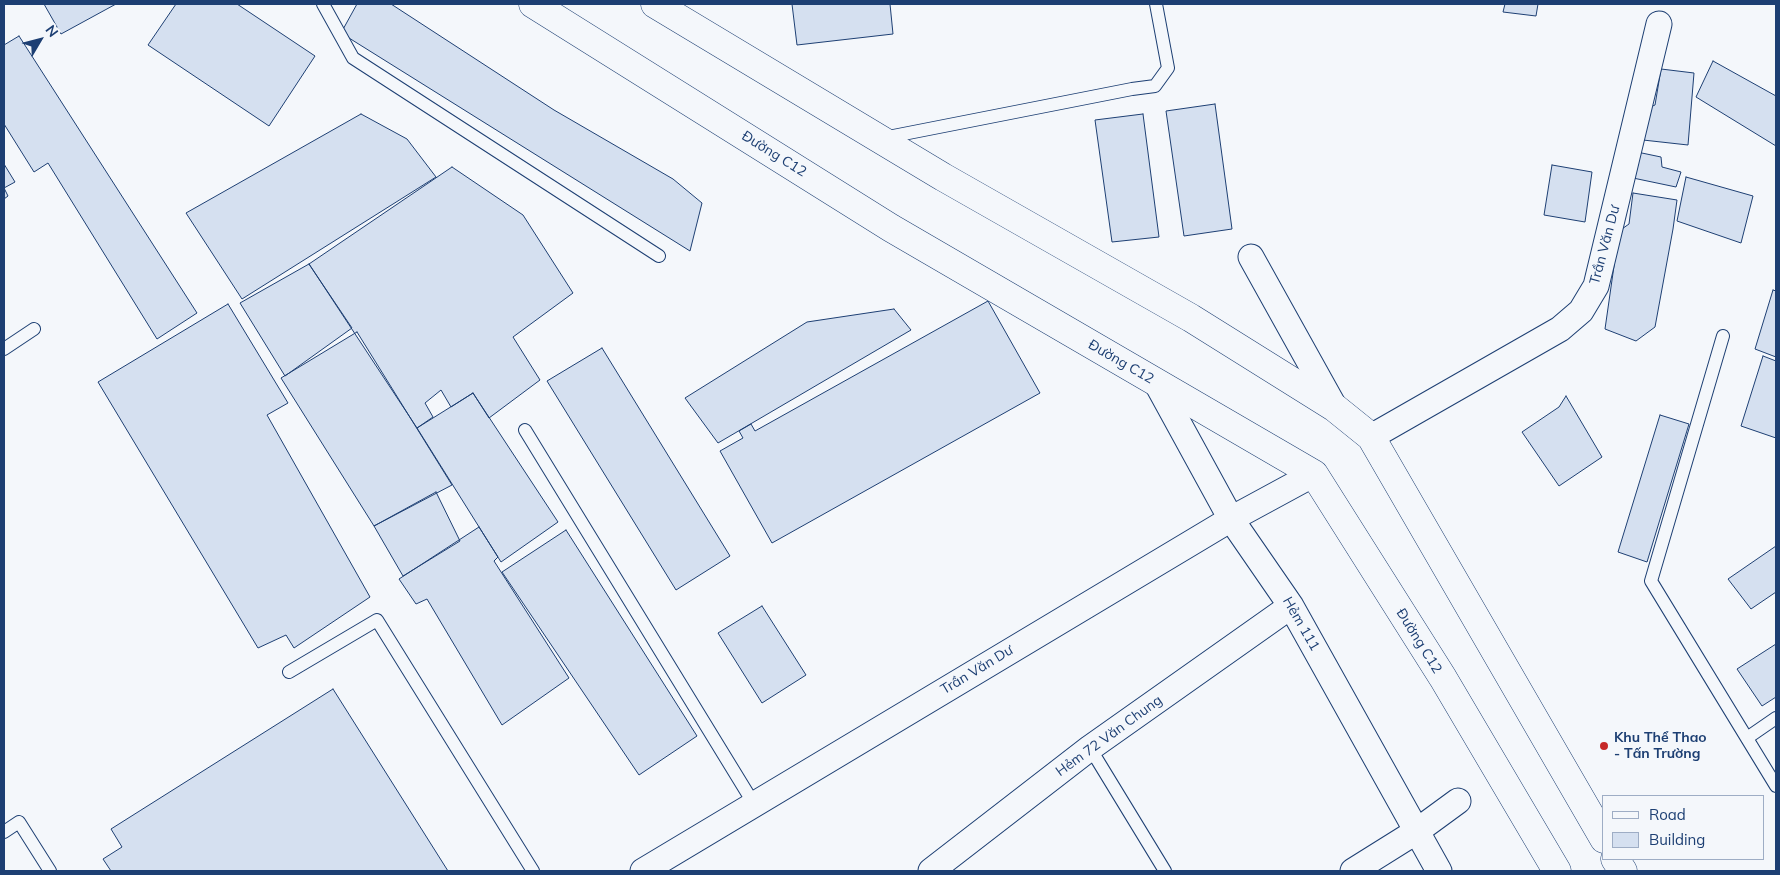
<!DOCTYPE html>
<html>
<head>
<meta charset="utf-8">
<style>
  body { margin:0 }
  #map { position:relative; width:1780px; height:875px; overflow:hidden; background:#f4f7fb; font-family:Mulish,sans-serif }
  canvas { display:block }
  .frame { position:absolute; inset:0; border:5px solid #1d3f73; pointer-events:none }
  .legend { position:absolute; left:1602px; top:795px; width:162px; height:65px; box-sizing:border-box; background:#f4f7fb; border:1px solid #9eadc5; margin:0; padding:6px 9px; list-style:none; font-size:15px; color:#1d3f73 }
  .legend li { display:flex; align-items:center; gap:10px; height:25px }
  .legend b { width:25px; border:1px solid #9eadc5 }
  .north { position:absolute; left:15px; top:15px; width:50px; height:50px; -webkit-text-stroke:4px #f4f7fb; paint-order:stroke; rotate:53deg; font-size:14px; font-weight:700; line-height:20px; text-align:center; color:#1d3f73 }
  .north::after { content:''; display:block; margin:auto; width:18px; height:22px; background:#1d3f73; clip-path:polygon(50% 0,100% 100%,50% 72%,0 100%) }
</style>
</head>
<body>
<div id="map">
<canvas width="1780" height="875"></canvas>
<div class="frame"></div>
<ul class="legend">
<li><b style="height:6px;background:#f4f7fb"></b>Road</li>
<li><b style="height:14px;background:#d5e0f0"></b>Building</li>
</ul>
<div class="north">N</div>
</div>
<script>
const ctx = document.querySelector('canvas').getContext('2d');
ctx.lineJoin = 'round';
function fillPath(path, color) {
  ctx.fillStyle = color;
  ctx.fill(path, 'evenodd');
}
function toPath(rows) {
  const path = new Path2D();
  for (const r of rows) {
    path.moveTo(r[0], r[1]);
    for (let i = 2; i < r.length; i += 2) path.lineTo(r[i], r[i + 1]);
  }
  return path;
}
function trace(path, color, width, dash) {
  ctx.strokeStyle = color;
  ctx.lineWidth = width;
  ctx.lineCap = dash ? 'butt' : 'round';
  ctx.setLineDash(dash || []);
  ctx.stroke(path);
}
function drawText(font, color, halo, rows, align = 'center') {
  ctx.font = font + ' Mulish,sans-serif';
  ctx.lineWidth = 4;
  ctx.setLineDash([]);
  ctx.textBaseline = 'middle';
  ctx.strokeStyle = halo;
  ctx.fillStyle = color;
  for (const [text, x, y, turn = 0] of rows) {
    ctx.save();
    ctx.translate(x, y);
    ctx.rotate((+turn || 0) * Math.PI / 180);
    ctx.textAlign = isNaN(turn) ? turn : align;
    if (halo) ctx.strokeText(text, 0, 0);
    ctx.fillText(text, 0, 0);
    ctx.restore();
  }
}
const building = toPath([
  [44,4,116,4,61,34,44,4],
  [176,4,237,4,315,56,269,126,148,45,176,4],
  [357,4,391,4,554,110,673,179,702,203,690,251,341,33,357,4],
  [792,4,890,4,893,34,797,45,792,4],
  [1505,4,1538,4,1536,16,1503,12,1505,4],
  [19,36,197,313,157,339,48,163,34,172,4,124,4,45,19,36],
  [1713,61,1776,96,1776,146,1696,97,1713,61],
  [1661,69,1694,73,1688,145,1643,140,1638,112,1655,105,1661,69],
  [1215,104,1232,229,1184,236,1166,111,1215,104],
  [361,114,407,139,436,177,242,299,186,213,361,114],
  [1143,114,1159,237,1112,242,1095,120,1143,114],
  [1637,152,1661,157,1662,167,1681,172,1676,187,1633,178,1637,152],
  [4,164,15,182,4,188,8,196,4,199,4,164],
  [1552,165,1592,172,1585,222,1544,215,1552,165],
  [452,167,523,215,573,293,513,337,540,380,489,418,473,393,451,407,441,390,425,403,433,417,417,428,309,264,452,167],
  [1686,177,1753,196,1741,243,1677,221,1686,177],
  [1633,193,1677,200,1673,229,1655,327,1636,341,1605,329,1619,231,1629,224,1633,193],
  [309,264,352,328,285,376,240,303,309,264],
  [1773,290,1776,291,1776,357,1755,349,1773,290],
  [988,301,1040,393,772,543,720,451,743,438,739,431,751,424,755,431,988,301],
  [228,304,288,403,267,415,370,597,294,648,286,635,258,648,98,382,228,304],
  [894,309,911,330,718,443,685,398,807,322,894,309],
  [357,332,452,485,374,526,281,378,357,332],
  [602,348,730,556,676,590,547,381,602,348],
  [1763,356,1776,361,1776,438,1741,426,1763,356],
  [473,393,558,522,501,562,417,428,473,393],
  [1566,396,1602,457,1559,486,1522,432,1559,407,1566,396],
  [1660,415,1689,424,1647,562,1618,552,1660,415],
  [436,492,460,541,403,576,374,526,436,492],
  [479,527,498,557,494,561,569,678,502,725,427,599,416,604,399,579,479,527],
  [566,530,697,736,639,775,502,572,566,530],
  [1776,546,1776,592,1751,609,1728,579,1776,546],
  [762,606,806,675,762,703,718,633,762,606],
  [1776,644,1776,697,1762,706,1737,669,1776,644],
  [333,689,448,871,111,871,103,859,122,847,111,829,333,689]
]);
fillPath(building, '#d5e0f0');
trace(building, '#1d3f73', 1);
const lane = toPath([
  [323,4,353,58,659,256],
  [883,138,1132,89,1155,86,1168,68,1156,4],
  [1723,336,1651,581,1776,786],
  [4,349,34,329],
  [525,430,754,804],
  [289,672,377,620,533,871],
  [1747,738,1776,718],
  [1090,748,1165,871],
  [4,832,19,822,50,871]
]);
const street = toPath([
  [1251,257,1335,408],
  [1156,382,1231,519,1291,606,1439,871],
  [1371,437,1560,329,1581,311,1596,286,1659,24],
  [643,871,1231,519,1314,474],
  [931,871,1090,748,1291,606],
  [1353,871,1417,831,1458,801]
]);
const secondary = toPath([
  [533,4,891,228,1314,474,1443,678,1557,871],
  [655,4,943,177,1191,318,1335,408,1371,437,1604,839],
  [1615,859,1623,871]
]);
trace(lane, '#1d3f73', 14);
trace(street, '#1d3f73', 27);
trace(secondary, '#1d3f73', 29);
trace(lane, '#f4f7fb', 12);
trace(street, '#f4f7fb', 25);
trace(secondary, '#f4f7fb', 28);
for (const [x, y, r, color] of [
  [1604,746,5,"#c62828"]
]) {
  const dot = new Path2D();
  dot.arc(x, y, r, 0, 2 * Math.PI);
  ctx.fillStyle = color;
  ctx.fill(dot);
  trace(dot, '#f4f7fb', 2);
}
drawText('14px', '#1d3f73', '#f4f7fb', [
  ["Đường C12",774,154,32],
  ["Trần Văn Dư",1605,245,-75],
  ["Đường C12",1121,362,30],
  ["Hẻm 111",1301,624,60],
  ["Đường C12",1419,641,58],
  ["Trần Văn Dư",977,670,-31],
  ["Hẻm 72 Văn Chung",1109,736,-36]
]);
drawText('bold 14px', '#1d3f73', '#f4f7fb', [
  ["Khu Thể Thao",1614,738],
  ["- Tấn Trường",1614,754]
], 'left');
</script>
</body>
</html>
